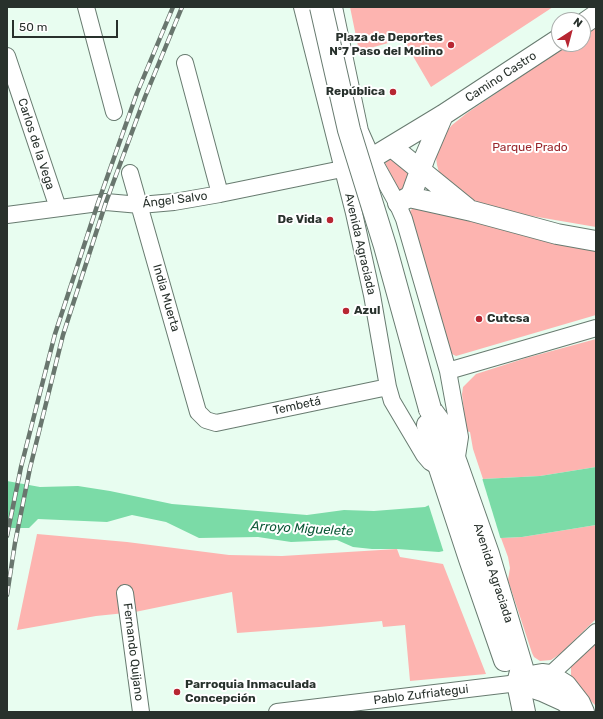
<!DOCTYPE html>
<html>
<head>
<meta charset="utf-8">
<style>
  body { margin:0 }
  #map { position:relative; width:603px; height:719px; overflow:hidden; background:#e8fdf0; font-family:Rubik,sans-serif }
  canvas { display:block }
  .frame { position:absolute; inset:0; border:8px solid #28312c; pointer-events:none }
  .north { position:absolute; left:551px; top:12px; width:40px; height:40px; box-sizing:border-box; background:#fff; border:1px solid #a9adab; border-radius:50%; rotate:36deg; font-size:11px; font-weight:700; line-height:16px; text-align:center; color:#28312c }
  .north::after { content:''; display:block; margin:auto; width:14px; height:18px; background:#b72632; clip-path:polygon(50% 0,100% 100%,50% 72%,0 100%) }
  .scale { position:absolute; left:12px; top:20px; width:106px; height:18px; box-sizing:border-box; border:2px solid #28312c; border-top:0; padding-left:5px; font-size:12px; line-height:14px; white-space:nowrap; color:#28312c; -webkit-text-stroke:3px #fff; paint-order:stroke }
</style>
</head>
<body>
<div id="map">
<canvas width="603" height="719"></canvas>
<div class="frame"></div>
<div class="north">N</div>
<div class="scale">50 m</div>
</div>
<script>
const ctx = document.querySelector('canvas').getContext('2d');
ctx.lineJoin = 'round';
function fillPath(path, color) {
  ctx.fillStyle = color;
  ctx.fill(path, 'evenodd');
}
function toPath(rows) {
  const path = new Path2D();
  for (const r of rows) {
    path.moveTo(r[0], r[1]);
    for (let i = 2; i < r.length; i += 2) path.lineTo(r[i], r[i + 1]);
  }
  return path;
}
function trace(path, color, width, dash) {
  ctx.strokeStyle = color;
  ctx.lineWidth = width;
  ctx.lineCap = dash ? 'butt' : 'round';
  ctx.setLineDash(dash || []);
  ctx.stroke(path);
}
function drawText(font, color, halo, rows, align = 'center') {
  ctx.font = font + ' Rubik,sans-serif';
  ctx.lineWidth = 4;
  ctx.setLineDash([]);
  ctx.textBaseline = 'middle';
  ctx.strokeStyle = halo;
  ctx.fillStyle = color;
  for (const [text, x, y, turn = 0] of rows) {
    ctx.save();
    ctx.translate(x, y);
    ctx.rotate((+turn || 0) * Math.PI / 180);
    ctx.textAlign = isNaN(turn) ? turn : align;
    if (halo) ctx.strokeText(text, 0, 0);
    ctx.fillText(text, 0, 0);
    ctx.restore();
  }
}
fillPath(toPath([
  [350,7,553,7,431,87,403,39,359,51],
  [596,26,596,227,520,214,474,201,450,188,440,176,437,165,435,149,441,138,452,125,467,113,569,44,583,44,583,35],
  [392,158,408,167,412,182,400,192,385,163],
  [414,207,596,247,596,315,456,356,450,353,409,217,410,211],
  [596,339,596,467,540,476,483,479,473,449,470,432,466,431,462,394,463,387,476,374,526,358],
  [596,525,596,619,560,654,551,660,540,661,534,657,532,653,508,580,510,568,508,557,501,538,522,537],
  [37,534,127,542,229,555,282,556,397,549,400,557,443,564,486,674,410,681,405,625,383,627,382,621,319,627,237,633,232,592,135,612,96,616,17,630],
  [596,641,596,706,584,694,571,677,571,666,577,658]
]), '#fdb4b0');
fillPath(toPath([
  [596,467,596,525,522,537,501,538,439,552,397,549,372,549,353,547,337,540,291,542,258,537,199,538,166,522,132,515,107,522,38,519,29,528,7,528,7,481,40,487,78,486,110,491,172,504,307,515,344,510,374,511,425,507,483,479,540,476]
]), '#7bdba7');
fillPath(toPath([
  [482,478,501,540,444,553,428,503]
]), '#e8fdf0');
const minor = toPath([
  [86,7,114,112],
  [302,7,354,213,372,295,388,387,392,401,424,455,430,462,440,468],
  [334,7,360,131,372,158,397,203,404,219,448,371,460,437,456,463],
  [7,56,58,208],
  [185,63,220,194],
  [130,173,198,412,206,420,216,423,388,387],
  [7,215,106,202,140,205,174,202,220,194,342,169,352,165],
  [448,371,596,328],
  [125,593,141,712],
  [550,675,596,632],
  [277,712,518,683]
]);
const tertiary = toPath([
  [583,24,596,15],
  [392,147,467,208],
  [372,158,443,115,559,39],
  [409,197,472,211,557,234,596,241],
  [398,203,409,197,412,193,425,157,443,115],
  [518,683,536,675,542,674,550,675,566,685,580,703,584,712],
  [518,683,542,691,564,701,578,712]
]);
const secondary = toPath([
  [430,409,441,424,456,463,488,554,522,668,518,683,524,712],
  [428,425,440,468,470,559,505,660]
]);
trace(minor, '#687b70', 18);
trace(tertiary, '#687b70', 22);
trace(secondary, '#687b70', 24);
trace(minor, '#fff', 16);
trace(tertiary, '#fff', 20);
trace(secondary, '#fff', 22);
const rail = toPath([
  [7,536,21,467,55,334,98,203,137,93,173,7],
  [7,595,15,543,30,468,63,335,106,202,145,97,182,7]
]);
trace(rail, '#69766e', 4.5);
trace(rail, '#fff', 3, [9]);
const secondaryBridge = toPath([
  [321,7,349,130,385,246,430,409]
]);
trace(secondaryBridge, '#687b70', 24, []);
trace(secondaryBridge, '#fff', 22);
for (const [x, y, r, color] of [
  [451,45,4,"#b72632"],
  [393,92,4,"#b72632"],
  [330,220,4,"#b72632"],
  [346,311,4,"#b72632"],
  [479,319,4,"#b72632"],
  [177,692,4,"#b72632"]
]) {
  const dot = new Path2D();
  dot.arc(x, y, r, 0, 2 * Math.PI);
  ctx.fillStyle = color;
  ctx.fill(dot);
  trace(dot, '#fff', 1.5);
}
drawText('bold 12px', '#28312c', '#fff', [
  ["Plaza de Deportes",443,38],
  ["Nº7 Paso del Molino",443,52],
  ["República",385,92],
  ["De Vida",322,220],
  ["Azul",354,311,"left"],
  ["Cutcsa",487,319,"left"],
  ["Parroquia Inmaculada",185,685,"left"],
  ["Concepción",185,699,"left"]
], 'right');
drawText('12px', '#28312c', '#fff', [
  ["Camino Castro",501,77,-33],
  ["Carlos de la Vega",36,144,72],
  ["Ángel Salvo",175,200,-7],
  ["Avenida Agraciada",360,244,77],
  ["India Muerta",166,298,74],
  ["Tembetá",297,406,-12],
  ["Avenida Agraciada",493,573,72],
  ["Fernando Quijano",133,652,83],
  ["Pablo Zufriategui",421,695,-7]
]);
drawText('12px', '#9a282e', '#fff', [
  ["Parque Prado",530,148]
]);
drawText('italic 13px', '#0c5837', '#fff', [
  ["Arroyo Miguelete",302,529,3]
]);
</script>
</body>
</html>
